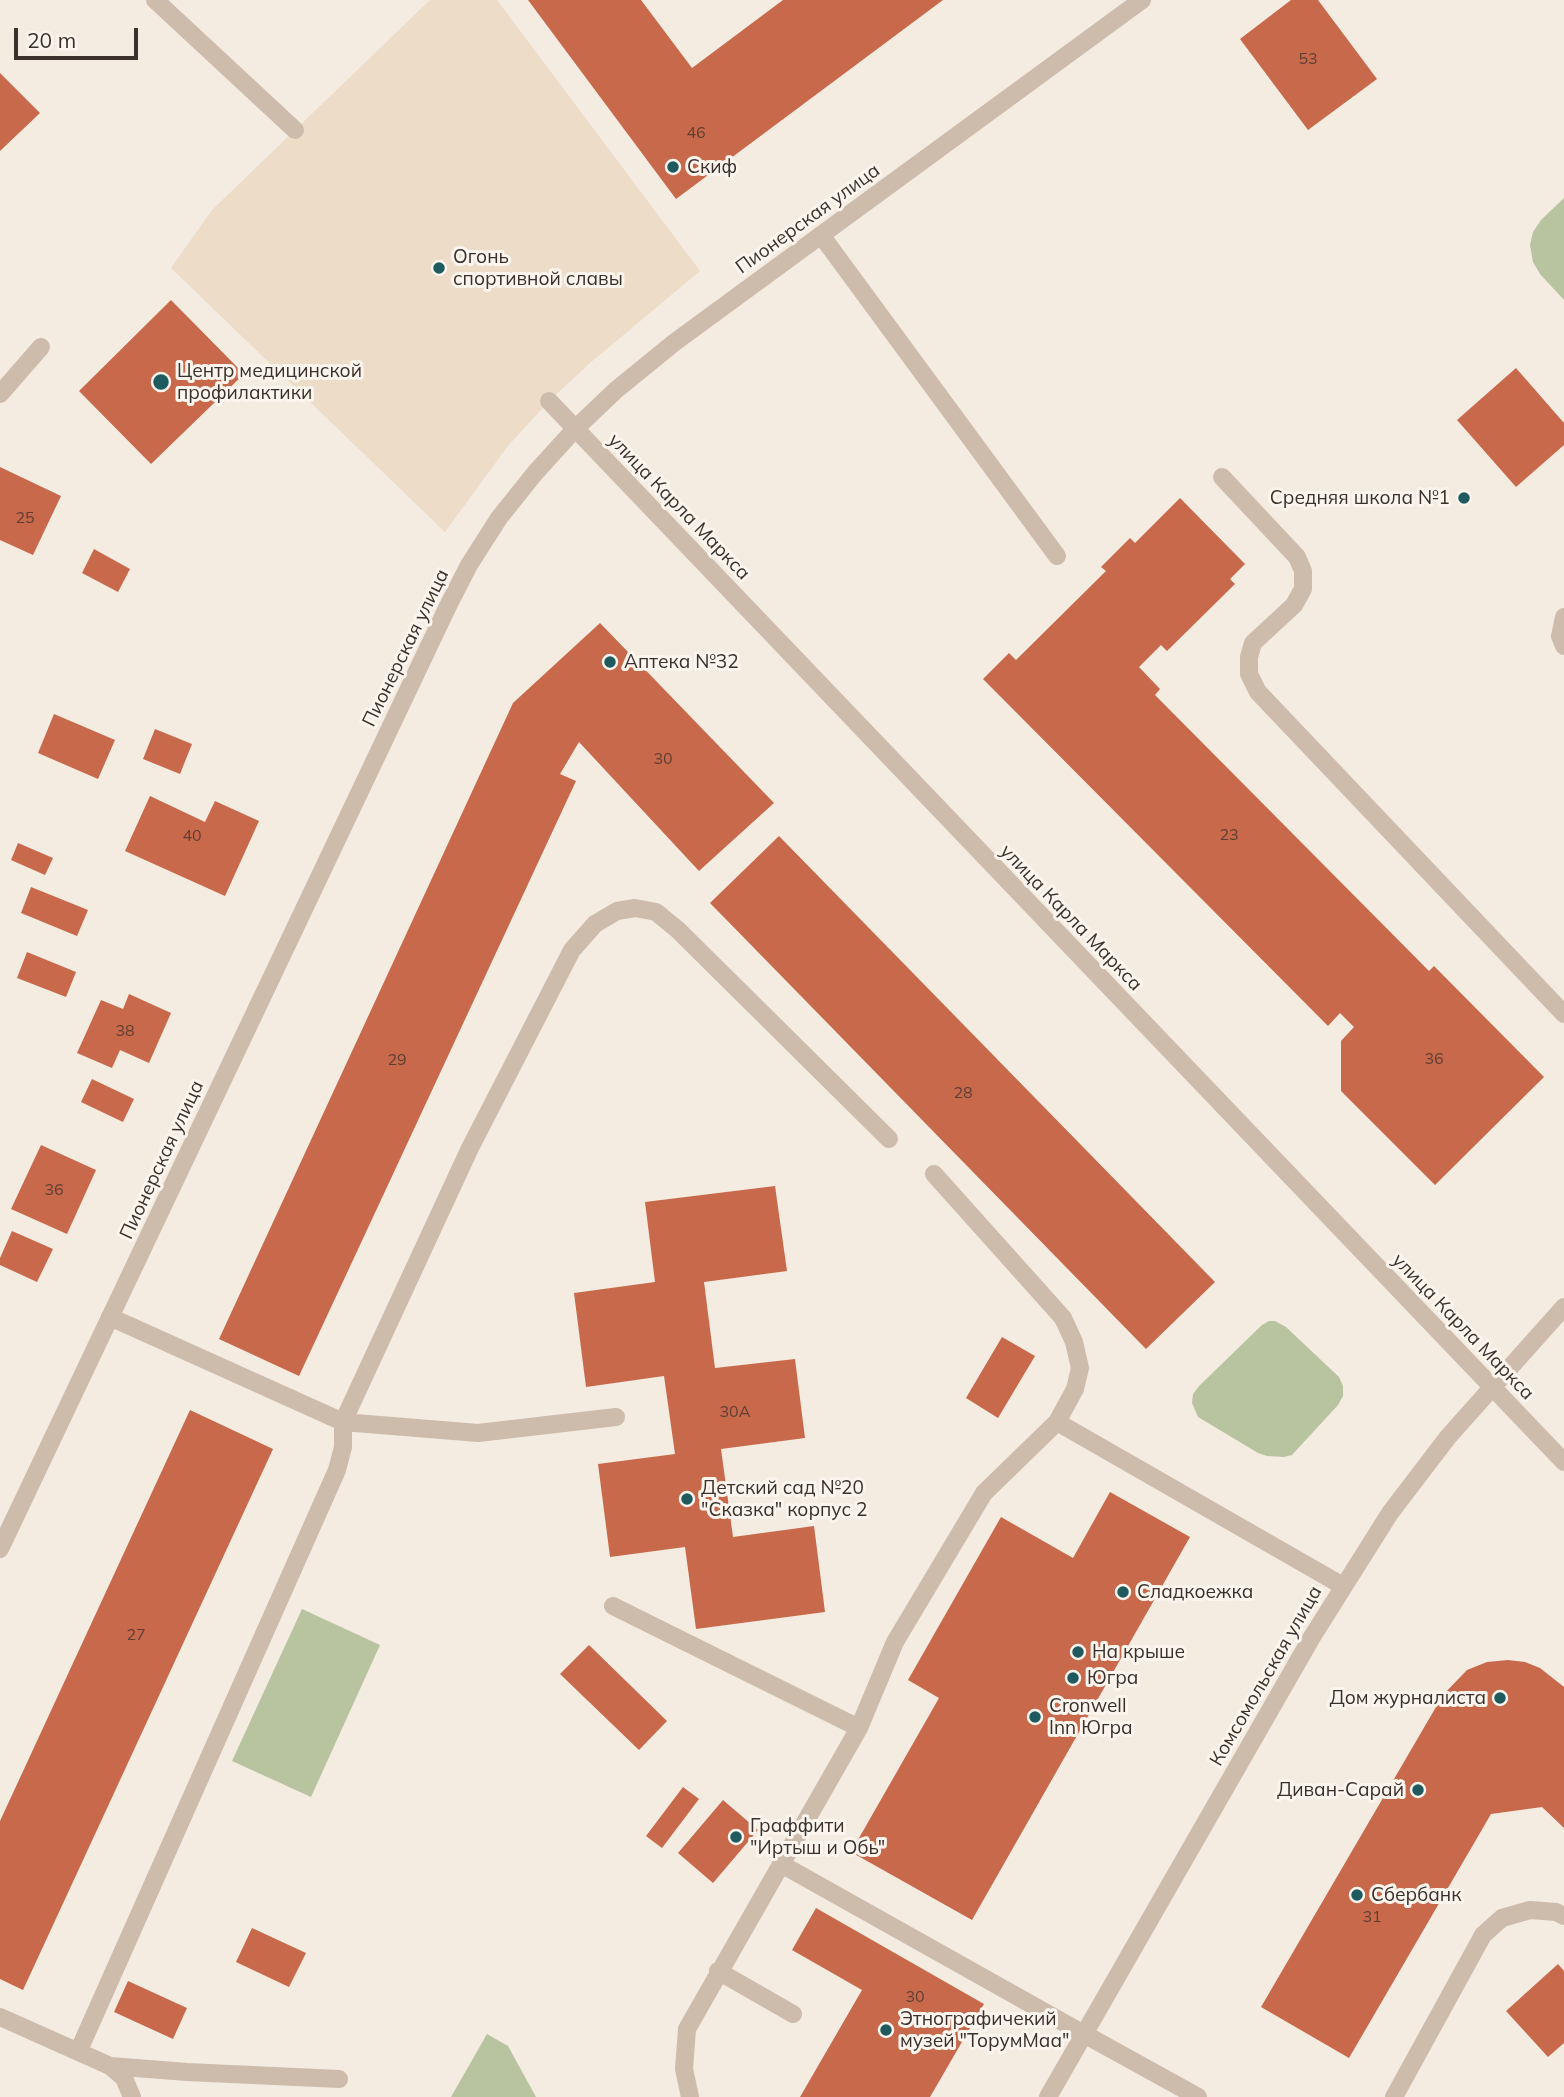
<!DOCTYPE html>
<html>
<head>
<meta charset="utf-8">
<style>
  body { margin:0 }
  #map { position:relative; width:1564px; height:2097px; overflow:hidden; background:#f4ebe1; font-family:Mulish,sans-serif }
  canvas { display:block }
  .scale { position:absolute; left:14px; top:28px; width:124px; height:32px; box-sizing:border-box; border:4px solid #3b302b; border-top:0; padding-left:9px; font-size:21px; line-height:24px; white-space:nowrap; color:#3b302b; -webkit-text-stroke:5px #fbf5ee; paint-order:stroke }
</style>
</head>
<body>
<div id="map">
<canvas width="1564" height="2097"></canvas>
<div class="scale">20 m</div>
</div>
<script>
const ctx = document.querySelector('canvas').getContext('2d');
ctx.lineJoin = 'round';
function fillPath(path, color) {
  ctx.fillStyle = color;
  ctx.fill(path, 'evenodd');
}
function toPath(rows) {
  const path = new Path2D();
  for (const r of rows) {
    path.moveTo(r[0], r[1]);
    for (let i = 2; i < r.length; i += 2) path.lineTo(r[i], r[i + 1]);
  }
  return path;
}
function trace(path, color, width, dash) {
  ctx.strokeStyle = color;
  ctx.lineWidth = width;
  ctx.lineCap = dash ? 'butt' : 'round';
  ctx.setLineDash(dash || []);
  ctx.stroke(path);
}
function drawText(font, color, halo, rows, align = 'center') {
  ctx.font = font + ' Mulish,sans-serif';
  ctx.lineWidth = 6;
  ctx.setLineDash([]);
  ctx.textBaseline = 'middle';
  ctx.strokeStyle = halo;
  ctx.fillStyle = color;
  for (const [text, x, y, turn = 0] of rows) {
    ctx.save();
    ctx.translate(x, y);
    ctx.rotate((+turn || 0) * Math.PI / 180);
    ctx.textAlign = isNaN(turn) ? turn : align;
    if (halo) ctx.strokeText(text, 0, 0);
    ctx.fillText(text, 0, 0);
    ctx.restore();
  }
}
fillPath(toPath([
  [1564,198,1564,300,1540,274,1533,262,1530,245,1533,232,1541,220],
  [1269,1321,1275,1321,1286,1327,1339,1377,1343,1386,1343,1396,1338,1405,1292,1455,1284,1457,1267,1456,1258,1453,1198,1417,1192,1403,1193,1394,1199,1386,1262,1325],
  [302,1609,380,1645,311,1797,232,1761],
  [487,2034,508,2046,536,2097,451,2097]
]), '#b8c4a0');
fillPath(toPath([
  [430,0,497,0,700,271,590,363,549,401,507,447,445,532,171,268,212,210]
]), '#ecdcc8');
fillPath(toPath([
  [528,0,641,0,692,68,783,0,943,0,676,199],
  [1291,0,1318,0,1377,79,1308,130,1240,39],
  [0,73,40,113,0,151],
  [171,300,244,374,151,464,79,391],
  [1516,368,1564,423,1564,445,1516,487,1457,420],
  [0,467,61,496,33,555,0,540],
  [1180,498,1245,564,1230,579,1235,584,1167,651,1161,645,1139,667,1160,689,1155,695,1429,971,1434,966,1544,1077,1435,1185,1341,1091,1341,1041,1354,1027,1340,1013,1328,1026,983,679,1009,653,1016,660,1106,571,1101,567,1130,538,1135,543],
  [94,549,130,569,118,592,82,573],
  [600,623,774,803,699,871,579,742,560,774,576,781,299,1376,219,1339,513,703],
  [54,714,115,740,98,779,38,753],
  [155,729,192,744,180,774,143,759],
  [150,796,205,822,215,801,259,821,225,896,125,851],
  [779,836,1215,1282,1146,1349,710,903],
  [18,843,53,858,45,875,11,860],
  [31,887,88,910,77,936,21,913],
  [27,952,76,972,66,997,17,978],
  [129,994,171,1013,149,1063,120,1050,112,1068,77,1053,101,1000,123,1009],
  [92,1079,134,1099,123,1122,81,1102],
  [41,1145,96,1170,67,1234,11,1209],
  [775,1186,787,1271,704,1282,715,1368,795,1359,805,1438,721,1449,733,1537,814,1526,825,1612,696,1629,685,1547,610,1557,598,1464,675,1454,664,1376,586,1387,574,1293,655,1282,645,1202],
  [12,1231,53,1249,37,1282,0,1265,0,1258],
  [1002,1337,1035,1356,998,1418,966,1398],
  [190,1410,273,1449,23,1990,0,1979,0,1821],
  [1110,1492,1190,1537,972,1920,851,1852,939,1698,908,1680,1001,1517,1073,1558],
  [589,1645,667,1721,639,1750,560,1674],
  [1508,1660,1525,1662,1540,1668,1564,1687,1564,1828,1542,1807,1491,1814,1349,2058,1261,2007,1443,1695,1467,1670,1487,1662],
  [683,1787,699,1799,662,1848,646,1836],
  [723,1800,758,1830,713,1883,678,1853],
  [816,1908,984,2004,930,2097,800,2097,862,1990,792,1950],
  [252,1928,306,1953,289,1987,236,1962],
  [1558,1964,1564,1971,1564,2043,1548,2057,1506,2011],
  [128,1981,187,2008,173,2039,114,2012]
]), '#c8694b');
trace(toPath([
  [821,235,1057,556],
  [1222,477,1297,557,1303,571,1303,589,1294,605,1253,643,1249,657,1249,674,1258,692,1564,1014],
  [1564,617,1560,636,1564,646],
  [616,1417,478,1433,343,1422,470,1148,572,950,595,924,617,911,635,908,656,912,678,930,889,1139],
  [1057,1422,1343,1586],
  [613,1606,859,1728],
  [781,1864,1084,2034],
  [718,1971,793,2014],
  [0,2017,110,2066,124,2078,132,2097],
  [79,2050,337,1470,343,1447,343,1422,110,1317],
  [110,2066,187,2072,339,2079],
  [690,2097,684,2069,687,2029,859,1728,895,1642,984,1493,1057,1422,1075,1389,1080,1368,1074,1342,1063,1318,934,1174],
  [1394,2097,1483,1935,1502,1918,1530,1910,1556,1912,1564,1916]
]), '#cdbbac', 18);
trace(toPath([
  [155,0,295,130],
  [549,401,1564,1462]
]), '#cdbbac', 18);
trace(toPath([
  [0,394,41,347],
  [1084,2034,1198,2097]
]), '#cdbbac', 18);
trace(toPath([
  [0,1549,448,606,469,565,499,518,535,473,575,429,616,390,675,342,1142,0],
  [1048,2097,1312,1637,1390,1513,1448,1437,1564,1307]
]), '#cdbbac', 18);
for (const [x, y, r, color] of [
  [673,167,7,"#1f5a5e"],
  [439,268,7,"#1f5a5e"],
  [161,382,9,"#1f5a5e"],
  [1464,498,7,"#1f5a5e"],
  [610,662,7,"#1f5a5e"],
  [687,1499,7,"#1f5a5e"],
  [1123,1592,7,"#1f5a5e"],
  [1078,1652,7,"#1f5a5e"],
  [1073,1678,7,"#1f5a5e"],
  [1500,1698,7,"#1f5a5e"],
  [1035,1717,7,"#1f5a5e"],
  [1418,1790,7,"#1f5a5e"],
  [736,1837,7,"#1f5a5e"],
  [1357,1895,7,"#1f5a5e"],
  [886,2030,7,"#1f5a5e"]
]) {
  const dot = new Path2D();
  dot.arc(x, y, r, 0, 2 * Math.PI);
  ctx.fillStyle = color;
  ctx.fill(dot);
  trace(dot, '#fbf5ee', 2.5);
}
drawText('16px', '#5e3e33', null, [
  ["53",1308,59],
  ["46",696,133],
  ["25",25,518],
  ["30",663,759],
  ["23",1229,835],
  ["40",192,836],
  ["38",125,1031],
  ["36",1434,1059],
  ["29",397,1060],
  ["28",963,1093],
  ["36",54,1190],
  ["30А",735,1412],
  ["27",136,1635],
  ["31",1372,1917],
  ["30",915,1997]
]);
drawText('19px', '#3b302b', '#fbf5ee', [
  ["Скиф",687,167],
  ["Огонь",453,257],
  ["спортивной славы",453,279],
  ["Центр медицинской",177,371],
  ["профилактики",177,393],
  ["Средняя школа №1",1450,498,"right"],
  ["Аптека №32",624,662],
  ["Детский сад №20",701,1488],
  ["\"Сказка\" корпус 2",701,1510],
  ["Сладкоежка",1137,1592],
  ["На крыше",1092,1652],
  ["Югра",1087,1678],
  ["Дом журналиста",1486,1698,"right"],
  ["Cronwell",1049,1706],
  ["Inn Югра",1049,1728],
  ["Диван-Сарай",1404,1790,"right"],
  ["Граффити",750,1826],
  ["\"Иртыш и Обь\"",750,1848],
  ["Сбербанк",1371,1895],
  ["Этнографичекий",900,2019],
  ["музей \"ТорумМаа\"",900,2041]
], 'left');
drawText('19px', '#3b302b', '#fbf5ee', [
  ["Пионерская улица",808,219,-36],
  ["улица Карла Маркса",679,507,46],
  ["Пионерская улица",406,648,-64],
  ["улица Карла Маркса",1071,918,46],
  ["Пионерская улица",162,1160,-65],
  ["улица Карла Маркса",1463,1327,46],
  ["Комсомольская улица",1266,1676,-60]
]);
</script>
</body>
</html>
